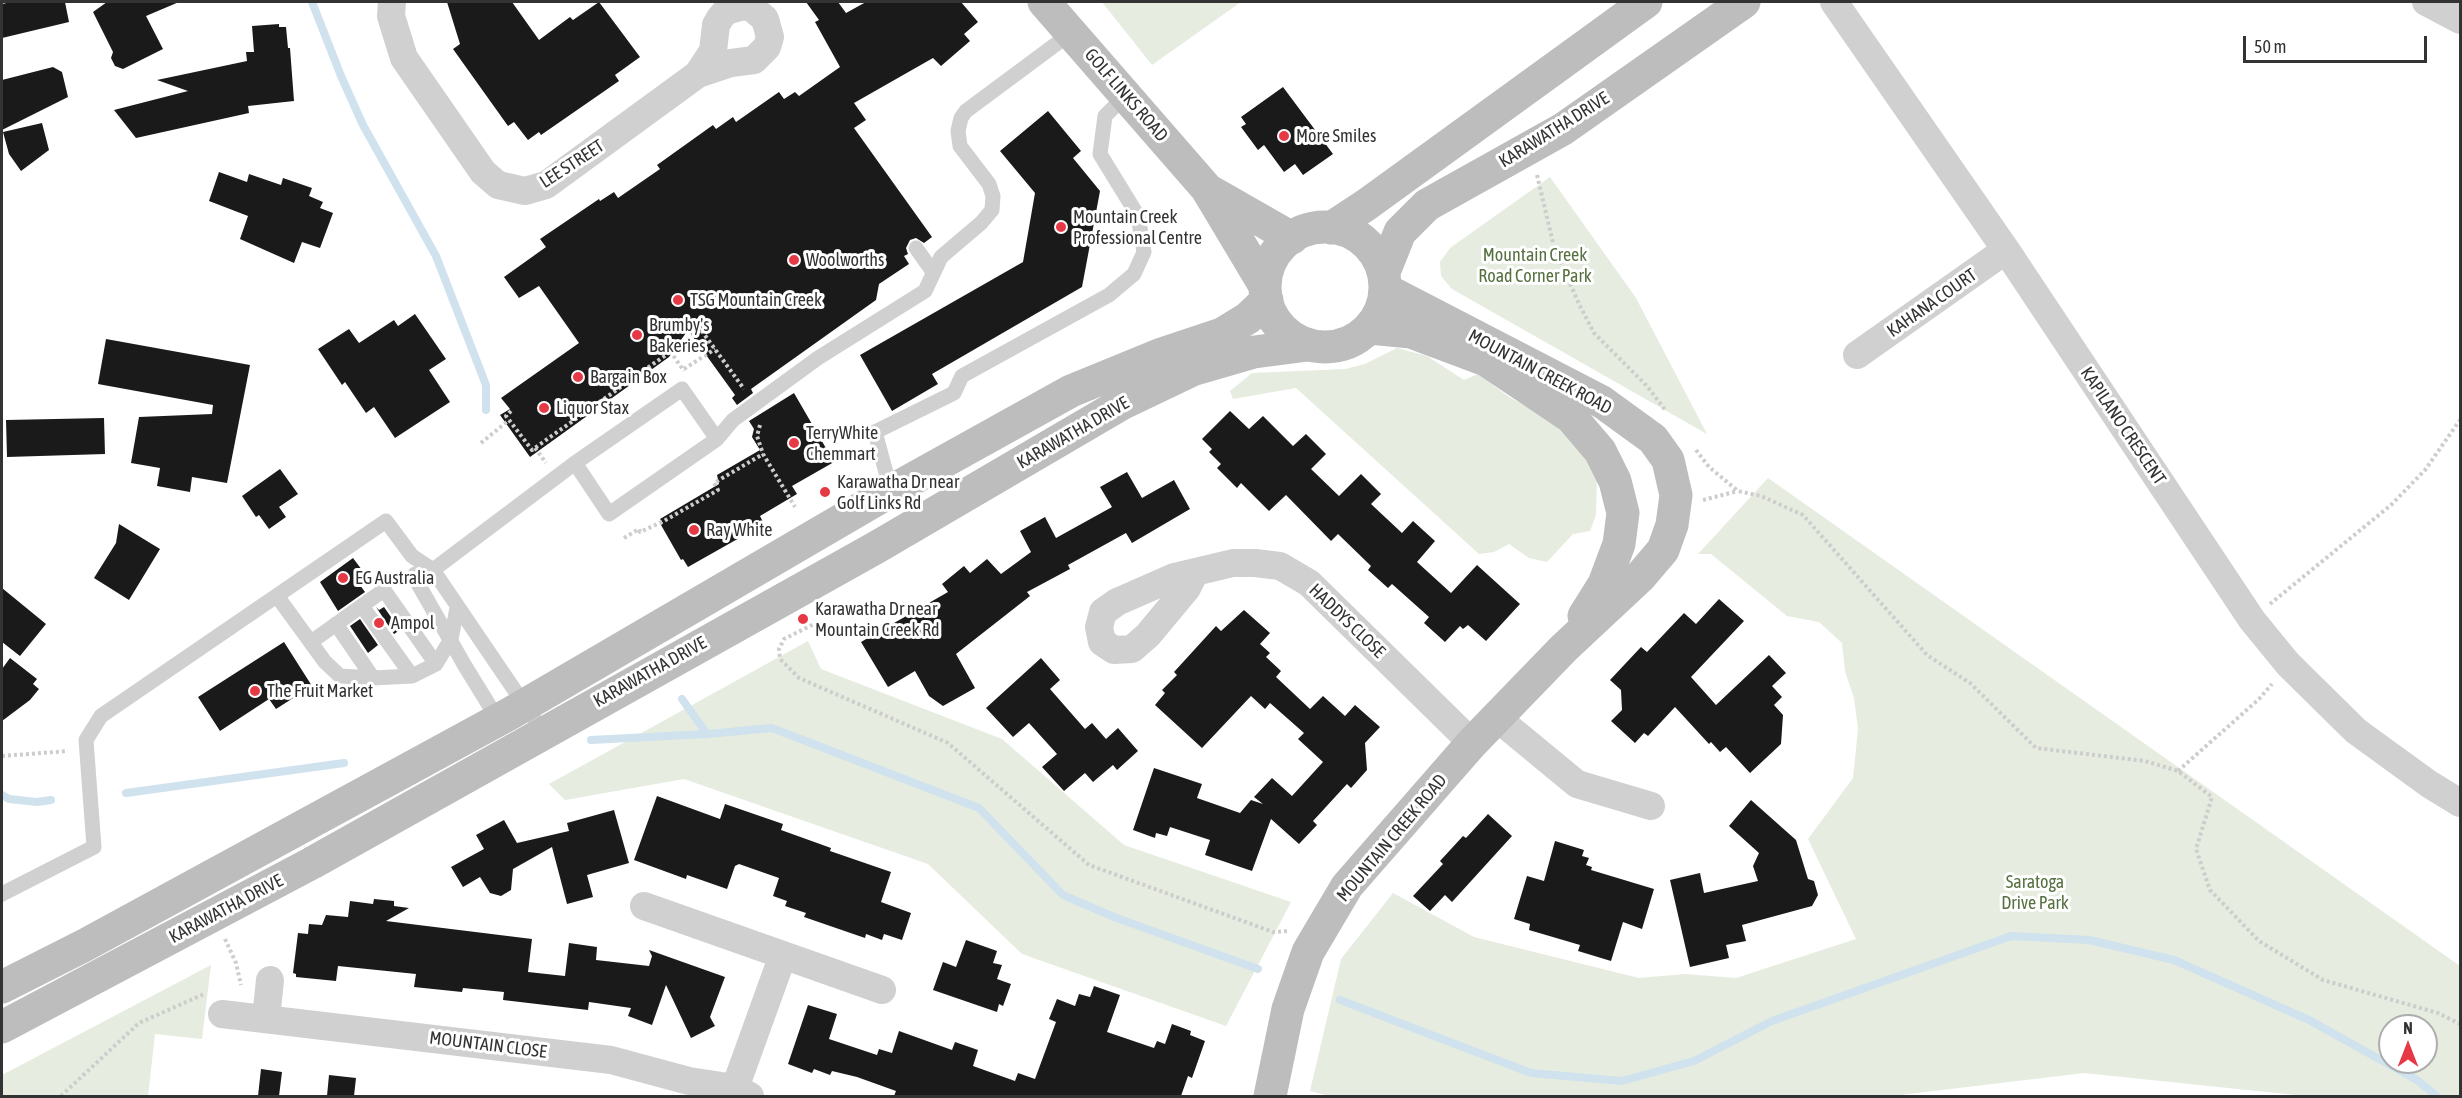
<!DOCTYPE html>
<html>
<head>
<meta charset="utf-8">
<style>
  body { margin:0 }
  #map { position:relative; width:2462px; height:1098px; overflow:hidden; background:#fff; font-family:"Asap Condensed",sans-serif }
  canvas { display:block }
  .frame { position:absolute; inset:0; border:3px solid #333; pointer-events:none }
  .north { position:absolute; left:2378px; top:1014px; width:60px; height:60px; box-sizing:border-box; background:#fff; border:2px solid #adadad; border-radius:50%; rotate:0deg; font-size:16px; font-weight:700; line-height:24px; text-align:center; color:#333 }
  .north::after { content:''; display:block; margin:auto; width:21px; height:27px; background:#e63946; clip-path:polygon(50% 0,100% 100%,50% 72%,0 100%) }
  .scale { position:absolute; left:2243px; top:36px; width:184px; height:27px; box-sizing:border-box; border:3px solid #333; border-top:0; padding-left:8px; font-size:18px; line-height:21px; white-space:nowrap; color:#333; -webkit-text-stroke:4px #fff; paint-order:stroke }
</style>
</head>
<body>
<div id="map">
<canvas width="2462" height="1098"></canvas>
<div class="frame"></div>
<div class="north">N</div>
<div class="scale">50 m</div>
</div>
<script>
const ctx = document.querySelector('canvas').getContext('2d');
ctx.lineJoin = 'round';
function fillPath(path, color) {
  ctx.fillStyle = color;
  ctx.fill(path, 'evenodd');
}
function toPath(rows) {
  const path = new Path2D();
  for (const r of rows) {
    if (r.length === 3) {
      path.moveTo(r[0] + r[2], r[1]);
      path.arc(r[0], r[1], r[2], 0, 2 * Math.PI);
      continue;
    }
    path.moveTo(r[0], r[1]);
    for (let i = 2; i < r.length; i += 2) path.lineTo(r[i], r[i + 1]);
  }
  return path;
}
function trace(path, color, width, dash) {
  ctx.strokeStyle = color;
  ctx.lineWidth = width;
  ctx.lineCap = dash ? 'butt' : 'round';
  ctx.setLineDash(dash || []);
  ctx.stroke(path);
}
function drawText(font, color, halo, rows, align = 'center') {
  ctx.font = font + ' "Asap Condensed",sans-serif';
  ctx.lineWidth = 6;
  ctx.setLineDash([]);
  ctx.textBaseline = 'middle';
  ctx.strokeStyle = halo;
  ctx.fillStyle = color;
  for (const [text, x, y, turn = 0] of rows) {
    ctx.save();
    ctx.translate(x, y);
    ctx.rotate((+turn || 0) * Math.PI / 180);
    ctx.textAlign = isNaN(turn) ? turn : align;
    if (halo) ctx.strokeText(text, 0, 0);
    ctx.fillText(text, 0, 0);
    ctx.restore();
  }
}
fillPath(toPath([
  [1102,2,1241,2,1152,65],
  [1550,177,1636,298,1707,434,1452,289,1441,276,1440,262,1450,248],
  [1397,348,1427,356,1464,380,1478,374,1509,397,1577,435,1597,477,1596,515,1590,531,1573,534,1547,562,1529,558,1509,544,1494,552,1479,554,1296,388,1233,399,1230,391,1252,373,1345,369,1365,364],
  [1768,478,2460,966,2460,1096,2305,1096,2084,1073,1892,1096,1329,1096,1310,1091,1341,959,1393,893,1474,937,1639,978,1685,974,1736,978,1856,939,1808,839,1853,778,1858,729,1854,698,1845,671,1842,643,1819,622,1787,616,1711,554,1698,554],
  [2390,1026,2426,1026,2426,1062,2390,1062],
  [808,641,821,669,1002,739,1124,845,1291,902,1226,1026,1022,954,928,864,684,779,565,800,549,784],
  [211,965,202,1039,155,1034,148,1096,2,1096,2,1075]
]), '#e6ecdf');
trace(toPath([
  [312,2,341,76,363,125,436,256,486,385,486,410],
  [682,699,707,734],
  [591,740,707,734,772,728,979,808,1063,895,1114,917,1258,969],
  [126,793,344,763],
  [2,795,9,799,37,802,51,800],
  [1340,1000,1531,1073,1622,1081,1694,1061,1772,1021,2011,936,2089,940,2174,960,2309,1020,2417,1080,2437,1096]
]), '#cfe2ee', 8);
fillPath(toPath([
  [11,2,65,2,69,22,2,38,2,4],
  [107,2,179,2,146,16,163,49,123,69,115,66,111,58,113,52,93,12],
  [447,2,512,2,539,40,570,17,573,20,599,2,640,57,615,75,619,81,541,135,539,132,528,140,514,122,508,126,453,49,460,44],
  [806,2,838,2,846,13,866,2,961,2,978,22,964,34,970,41,941,66,933,58,854,103,866,120,854,128,932,237,924,243,916,238,910,240,906,248,908,254,904,256,909,264,879,284,876,300,751,389,753,393,737,405,732,398,735,395,688,330,669,357,530,457,500,415,510,409,501,398,579,343,539,286,519,298,504,277,546,247,540,239,599,199,600,201,614,192,618,198,660,169,657,165,713,125,716,129,733,117,736,122,779,92,784,99,795,92,799,96,840,67,815,22,819,20],
  [279,24,279,27,286,27,288,48,290,48,294,101,248,106,249,113,136,138,114,110,188,91,157,80,247,61,246,52,254,52,252,26],
  [53,67,62,72,68,97,2,130,2,80],
  [1283,87,1333,154,1303,175,1295,164,1284,172,1264,145,1258,150,1241,127,1246,124,1241,117],
  [1048,111,1081,151,1073,158,1100,191,1082,287,932,374,938,384,892,411,860,355,1023,262,1035,193,1000,151],
  [42,123,49,150,21,171,9,154,3,132],
  [219,172,247,182,249,174,281,185,283,178,312,188,309,196,323,202,320,208,333,213,320,248,302,242,294,263,240,239,248,216,209,201],
  [415,314,446,359,429,370,450,402,395,438,374,407,366,413,345,382,342,385,318,349,349,329,359,343,394,320,398,326],
  [106,339,250,365,227,483,192,477,190,492,157,486,160,468,131,463,139,417,212,414,213,405,98,384],
  [794,393,834,462,792,486,797,494,760,516,764,524,688,567,683,559,681,560,661,525,663,523,660,519,719,484,717,475,760,450,752,437,754,429,749,421],
  [1230,411,1249,429,1263,416,1293,446,1306,434,1326,454,1311,469,1339,496,1361,474,1381,494,1371,504,1402,533,1413,521,1435,541,1417,562,1451,593,1477,565,1520,604,1486,641,1468,625,1463,629,1460,626,1445,642,1424,623,1429,617,1392,584,1388,588,1368,570,1371,566,1338,534,1331,541,1286,495,1269,511,1241,483,1237,488,1217,468,1221,464,1209,452,1212,449,1202,439],
  [104,418,105,454,7,457,6,420],
  [280,469,298,494,279,507,286,517,269,529,259,515,256,517,242,496],
  [1127,472,1142,498,1174,480,1190,509,1132,543,1126,533,1068,565,1070,569,1027,592,1030,596,956,654,975,688,943,706,929,696,915,671,888,687,861,642,948,592,942,584,964,566,970,573,987,559,1001,574,1031,552,1020,531,1045,517,1056,538,1112,507,1100,487],
  [119,524,160,549,129,600,94,578,116,543],
  [353,558,365,574,357,581,365,592,338,611,320,582],
  [2,588,46,624,20,656,2,642],
  [1719,599,1744,621,1691,677,1716,705,1769,655,1786,673,1772,686,1782,697,1774,705,1783,715,1781,744,1750,773,1726,747,1720,752,1711,742,1709,744,1675,707,1648,736,1644,733,1635,743,1611,721,1622,710,1621,690,1610,680,1641,647,1647,652,1684,613,1696,624],
  [376,607,379,610,384,607,400,630,394,634],
  [1244,610,1270,633,1260,644,1270,653,1266,657,1281,671,1276,677,1310,709,1323,696,1345,716,1355,705,1380,727,1365,743,1367,770,1351,788,1347,784,1313,821,1317,825,1299,844,1271,819,1252,871,1205,855,1210,840,1170,827,1167,836,1156,833,1155,838,1133,830,1154,768,1202,784,1197,798,1240,813,1251,800,1263,804,1254,797,1272,778,1292,796,1323,762,1298,739,1304,733,1270,703,1265,709,1251,696,1202,748,1155,705,1165,693,1162,690,1177,675,1174,672,1216,626,1221,631],
  [360,619,378,645,368,653,350,626],
  [284,642,312,686,276,709,269,699,220,731,198,697],
  [10,658,37,679,33,684,39,689,30,700,2,721,2,669],
  [1041,658,1060,680,1050,689,1085,729,1092,723,1106,739,1118,728,1138,751,1117,770,1113,765,1093,782,1085,773,1064,791,1042,767,1057,754,1029,723,1013,737,986,708],
  [657,796,720,819,725,804,783,824,781,830,831,848,830,851,891,872,881,902,911,913,902,940,884,934,882,940,866,934,865,938,804,917,806,913,785,906,787,901,773,896,779,878,739,864,735,866,727,889,687,875,686,879,634,860],
  [1751,800,1796,840,1808,879,1814,881,1818,895,1812,906,1742,925,1746,941,1726,945,1729,958,1690,967,1670,880,1700,873,1704,893,1758,881,1753,866,1759,853,1729,826],
  [614,810,629,863,587,875,593,897,567,904,552,847,513,869,511,890,501,896,490,893,480,877,463,887,451,867,484,849,476,835,504,820,517,843,569,831,567,823],
  [1488,814,1512,836,1452,902,1445,895,1430,911,1413,896,1443,864,1440,861,1463,836,1466,838],
  [1555,841,1584,850,1582,856,1589,858,1586,865,1592,867,1591,870,1654,889,1642,929,1623,922,1611,961,1578,951,1580,945,1529,930,1530,924,1514,919,1527,876,1544,881],
  [374,899,394,901,394,906,409,908,386,921,532,939,528,972,565,976,569,943,597,947,596,960,649,966,652,956,649,950,725,977,710,1017,715,1026,691,1038,666,985,652,1025,628,1016,631,1008,589,1002,588,1010,503,1000,504,992,463,988,462,992,414,987,416,974,338,966,336,981,296,977,296,974,293,973,298,933,308,934,309,924,322,925,326,915,348,917,350,901,373,904],
  [966,940,997,951,993,963,1002,965,997,979,1011,984,1003,1006,999,1004,997,1012,933,990,943,962,956,967],
  [1094,986,1120,995,1107,1032,1154,1048,1157,1041,1165,1044,1172,1024,1191,1031,1190,1035,1205,1041,1192,1078,1188,1076,1181,1096,894,1096,896,1091,857,1077,832,1071,830,1075,814,1069,812,1073,788,1064,808,1005,837,1014,829,1039,877,1055,879,1049,892,1053,899,1031,952,1050,955,1042,978,1050,973,1066,1015,1081,1018,1073,1035,1079,1056,1022,1049,1019,1057,999,1075,1006,1079,994,1090,997],
  [261,1069,282,1072,279,1096,258,1096],
  [329,1075,356,1078,354,1096,327,1096]
]), '#1a1a1a');
trace(toPath([
  [1537,175,1554,247,1579,304,1594,333,1647,386,1666,411],
  [670,351,684,371],
  [684,369,715,349],
  [511,411,506,416,532,450,701,330,744,389],
  [760,425,757,436,763,454,795,507],
  [481,443,509,420],
  [535,448,546,463],
  [1696,450,1709,467,1738,491,1761,496,1803,515,1927,655,1970,683,2036,748,2145,761,2178,771,2212,797,2196,849,2210,890,2259,941,2323,980,2438,1013,2460,1024],
  [1703,500,1738,491],
  [624,538,639,529,640,532,664,521,718,490,714,483,763,454],
  [2270,604,2391,505,2425,470,2460,420],
  [818,622,784,639,779,649,780,659,799,678,948,743,1089,865,1273,932,1289,931],
  [2,756,68,751],
  [2178,771,2259,699,2272,684],
  [225,939,236,963,241,985],
  [61,1096,139,1023,204,994]
]), '#cdcdcd', 4, [3, 3]);
trace(toPath([
  [916,248,933,272],
  [717,439,733,420,818,358,925,291,941,257,981,223,992,210,993,196,989,184,960,146,958,131,961,118,966,111,1071,33],
  [891,491,875,432,954,393,962,376,1109,295,1134,274,1144,252,1138,216,1100,154,1105,116,1126,95],
  [415,574,417,582,465,666,500,723],
  [417,582,575,463,682,389,717,439,609,514,575,463],
  [277,596,325,662,340,676,373,678,412,676,436,664,451,639,457,608],
  [362,606,412,676],
  [336,624,373,678],
  [311,642,384,590,436,664],
  [2,894,94,847,86,740,101,716,386,521,412,556,433,570,543,732]
]), '#d0d0d0', 15);
trace(toPath([
  [392,2,391,16,404,58,483,172,498,185,525,191,546,185,698,74],
  [1834,2,2006,250,2252,620,2288,664,2356,731,2429,784,2460,803],
  [2426,2,2460,20],
  [743,6,752,8,765,19,770,37,767,47,754,60,731,63,698,74,713,51,716,25,720,18,726,11,743,6],
  [1857,355,2006,250],
  [1194,574,1187,588,1148,635,1132,649,1114,650,1102,642,1099,627,1103,612,1117,602,1174,577,1233,563,1255,563,1280,566,1309,583,1472,743],
  [1497,718,1577,784,1651,806],
  [644,906,882,990],
  [222,1014,611,1060,689,1081,735,1088,750,1096],
  [266,1019,270,980],
  [735,1088,783,955]
]), '#d0d0d0', 28);
trace(toPath([
  [1044,2,1207,189,1265,286],
  [1208,190,1292,238],
  [1325,287,60],
  [1331,228,1366,205,1646,2],
  [1384,272,1400,232,1427,205,1563,129,1744,2],
  [1370,328,1411,332,1486,360,1571,417,1600,451,1615,481,1623,513,1619,544,1604,584,1584,616],
  [2,987,85,945,511,713,891,491,1071,391,1159,355,1222,334,1248,318,1267,300],
  [2,1027,312,863,877,547,1123,403,1192,370,1254,352,1308,345],
  [1270,1096,1288,1009,1308,952,1347,886,1472,743,1564,648,1640,577,1663,550,1672,525,1676,495,1668,460,1653,439,1602,402,1386,290]
]), '#bdbdbd', 33);
for (const [x, y, r, color] of [
  [1284,136,6,"#e63946"],
  [1061,227,6,"#e63946"],
  [794,260,6,"#e63946"],
  [678,300,6,"#e63946"],
  [637,335,6,"#e63946"],
  [578,377,6,"#e63946"],
  [544,408,6,"#e63946"],
  [794,443,6,"#e63946"],
  [825,492,6,"#e63946"],
  [694,530,6,"#e63946"],
  [343,578,6,"#e63946"],
  [803,619,6,"#e63946"],
  [379,623,6,"#e63946"],
  [255,691,6,"#e63946"]
]) {
  const dot = new Path2D();
  dot.arc(x, y, r, 0, 2 * Math.PI);
  ctx.fillStyle = color;
  ctx.fill(dot);
  trace(dot, '#fff', 2);
}
drawText('18px', '#333', '#fff', [
  ["GOLF LINKS ROAD",1126,95,49],
  ["KARAWATHA DRIVE",1554,130,-32],
  ["LEE STREET",572,164,-33],
  ["KAHANA COURT",1932,303,-35],
  ["MOUNTAIN CREEK ROAD",1540,372,28],
  ["KAPILANO CRESCENT",2123,426,56],
  ["KARAWATHA DRIVE",1073,433,-30],
  ["HADDYS CLOSE",1347,621,44],
  ["KARAWATHA DRIVE",650,672,-29],
  ["MOUNTAIN CREEK ROAD",1392,838,-50],
  ["KARAWATHA DRIVE",226,909,-28],
  ["MOUNTAIN CLOSE",488,1045,7]
]);
drawText('18px', '#333', '#fff', [
  ["More Smiles",1296,136],
  ["Mountain Creek",1073,217],
  ["Professional Centre",1073,238],
  ["Woolworths",806,260],
  ["TSG Mountain Creek",690,300],
  ["Brumby's",649,325],
  ["Bakeries",649,346],
  ["Bargain Box",590,377],
  ["Liquor Stax",556,408],
  ["TerryWhite",806,433],
  ["Chemmart",806,454],
  ["Karawatha Dr near",837,482],
  ["Golf Links Rd",837,503],
  ["Ray White",706,530],
  ["EG Australia",355,578],
  ["Karawatha Dr near",815,609],
  ["Mountain Creek Rd",815,630],
  ["Ampol",391,623],
  ["The Fruit Market",267,691]
], 'left');
drawText('18px', '#56703f', '#fff', [
  ["Mountain Creek",1535,255],
  ["Road Corner Park",1535,276],
  ["Saratoga",2035,882],
  ["Drive Park",2035,903]
]);
</script>
</body>
</html>
